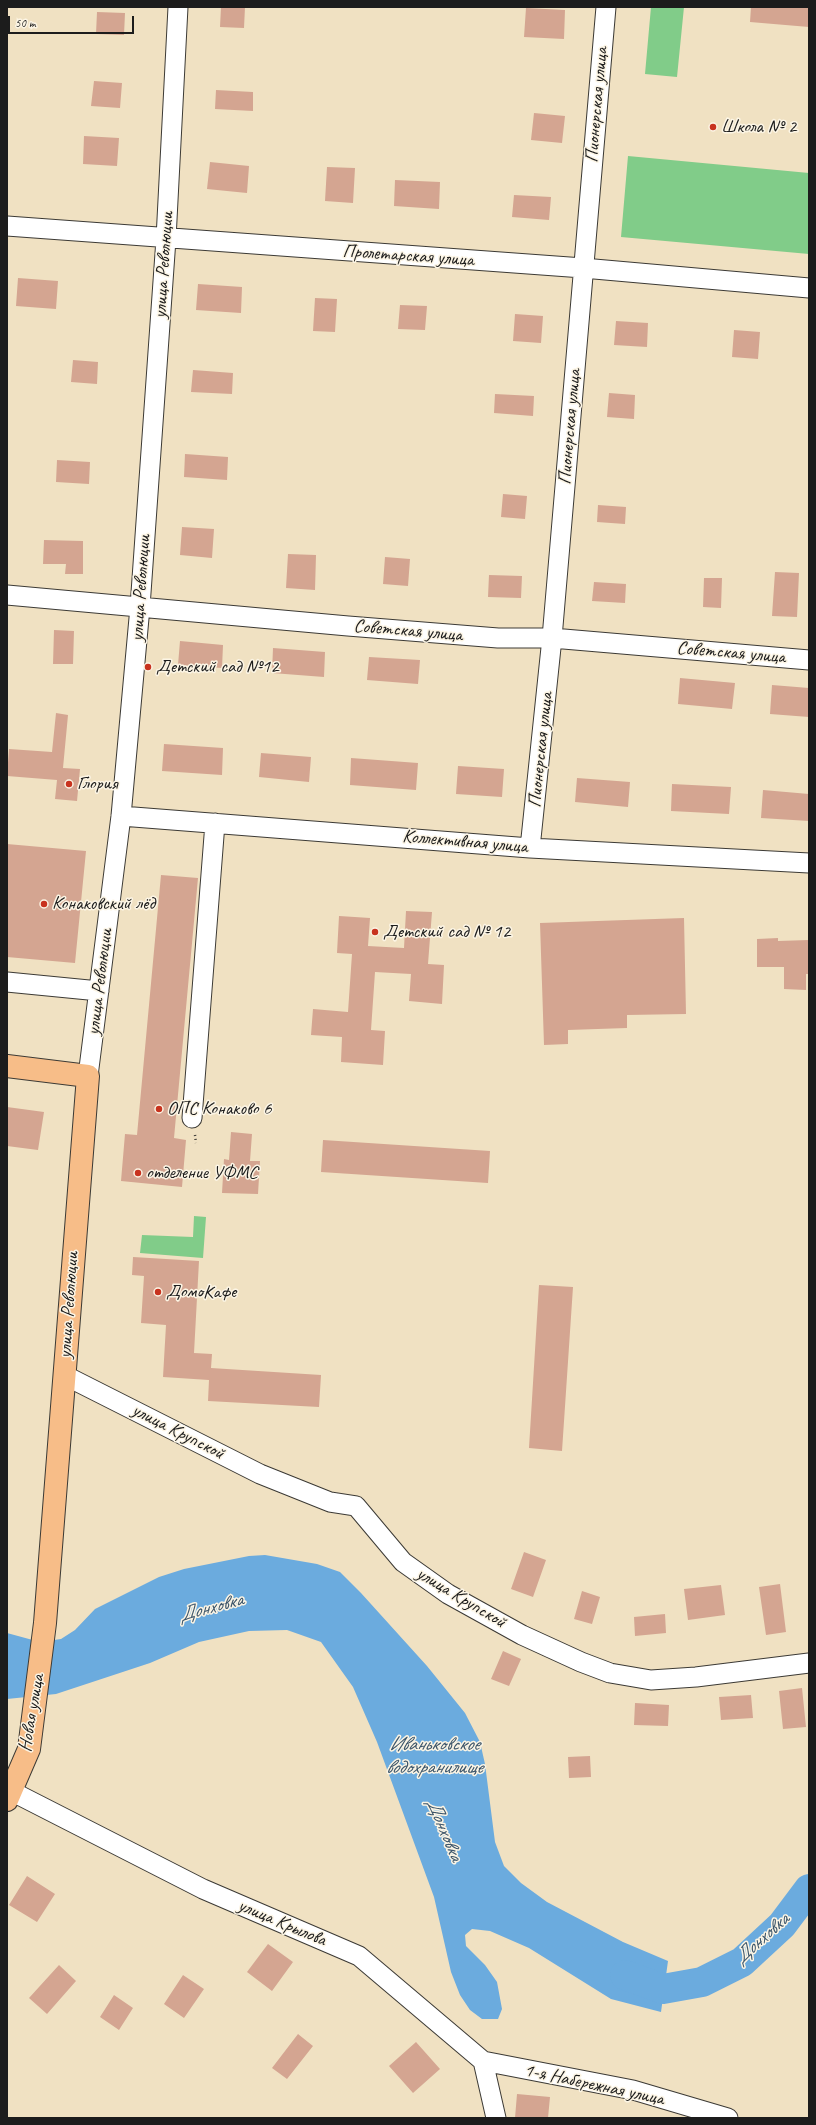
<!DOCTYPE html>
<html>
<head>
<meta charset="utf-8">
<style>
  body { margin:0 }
  #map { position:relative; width:816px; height:2125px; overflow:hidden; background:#f0e1c2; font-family:Caveat,sans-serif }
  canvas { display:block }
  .frame { position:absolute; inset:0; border:8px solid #1c1c1c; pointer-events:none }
  .scale { position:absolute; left:8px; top:16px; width:126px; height:18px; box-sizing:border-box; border:2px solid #1c1c1c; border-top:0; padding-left:5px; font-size:12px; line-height:14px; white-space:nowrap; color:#1c1c1c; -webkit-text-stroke:3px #fcf5e5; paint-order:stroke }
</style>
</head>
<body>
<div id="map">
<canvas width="816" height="2125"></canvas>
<div class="frame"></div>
<div class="scale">50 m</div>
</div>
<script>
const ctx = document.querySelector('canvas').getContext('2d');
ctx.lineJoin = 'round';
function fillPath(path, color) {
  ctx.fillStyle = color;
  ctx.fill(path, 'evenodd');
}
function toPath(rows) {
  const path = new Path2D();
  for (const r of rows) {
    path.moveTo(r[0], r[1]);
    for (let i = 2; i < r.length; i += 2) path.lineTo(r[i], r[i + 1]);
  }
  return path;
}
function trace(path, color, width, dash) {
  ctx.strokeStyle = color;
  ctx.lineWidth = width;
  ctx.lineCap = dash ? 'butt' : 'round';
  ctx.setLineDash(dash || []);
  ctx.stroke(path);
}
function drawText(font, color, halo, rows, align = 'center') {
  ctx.font = font + ' Caveat,sans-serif';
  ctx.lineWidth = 3;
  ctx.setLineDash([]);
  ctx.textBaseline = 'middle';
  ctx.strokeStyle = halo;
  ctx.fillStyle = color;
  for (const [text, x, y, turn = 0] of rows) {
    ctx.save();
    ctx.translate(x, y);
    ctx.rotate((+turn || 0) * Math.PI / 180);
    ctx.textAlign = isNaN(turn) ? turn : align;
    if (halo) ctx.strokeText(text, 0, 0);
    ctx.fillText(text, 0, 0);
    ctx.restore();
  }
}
fillPath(toPath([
  [651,7,684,7,677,77,645,74],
  [628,156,809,173,809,254,621,237],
  [194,1216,206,1217,203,1258,140,1253,142,1235,193,1237]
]), '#81cc89');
fillPath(toPath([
  [265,1555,317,1564,340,1572,361,1593,427,1666,465,1713,480,1742,485,1764,495,1842,504,1866,521,1883,547,1902,623,1942,668,1961,661,2012,611,1999,529,1948,490,1931,472,1929,465,1935,466,1946,485,1965,497,1982,502,2009,498,2019,482,2019,470,2010,460,1995,451,1972,434,1897,377,1742,353,1687,321,1642,287,1630,249,1631,199,1642,150,1663,56,1694,7,1699,7,1633,40,1642,61,1639,75,1630,95,1609,159,1577,184,1569,249,1556]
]), '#6babde');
trace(toPath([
  [625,1975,663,1989,702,1982,742,1962,782,1925,809,1889]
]), '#6babde', 30);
fillPath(toPath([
  [221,7,245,7,244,28,220,27],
  [751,7,809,7,809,27,750,22],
  [526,8,565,10,564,39,524,37],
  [97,12,125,13,124,35,96,34],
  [94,81,122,83,120,108,91,106],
  [216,90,253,92,253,111,215,109],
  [534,113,565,116,562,143,531,140],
  [84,136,119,138,117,166,83,164],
  [210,162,249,166,247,193,207,189],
  [327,167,355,168,353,203,325,201],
  [395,180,440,182,439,209,394,206],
  [514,195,551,197,549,220,512,217],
  [18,278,58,281,56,309,16,306],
  [198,284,242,287,241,313,196,310],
  [315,298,337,299,335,332,313,331],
  [400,305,427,306,425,330,398,329],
  [515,314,543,316,541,343,513,341],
  [616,321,648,323,647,347,614,345],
  [734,330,760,332,758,359,732,357],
  [73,360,98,362,97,384,71,382],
  [193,370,233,373,232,394,191,392],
  [609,393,635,395,634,419,607,417],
  [495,394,534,396,533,416,494,413],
  [185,454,228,457,227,480,184,477],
  [57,460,90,462,89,484,56,482],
  [503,494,527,496,525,519,501,517],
  [598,505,626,507,625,524,597,522],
  [182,527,214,529,212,558,180,555],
  [44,540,83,541,83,574,65,574,66,564,43,564],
  [288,554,316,555,315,590,286,588],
  [385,557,410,559,408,586,383,584],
  [775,572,799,573,797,617,772,616],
  [489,575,522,576,521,598,488,597],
  [704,578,722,578,721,608,703,607],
  [594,582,626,584,625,603,592,601],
  [54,630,74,631,73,664,53,664],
  [180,641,223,645,222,668,178,665],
  [273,648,325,652,324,677,272,673],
  [369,657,420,660,418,684,367,680],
  [680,678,735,683,732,709,678,704],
  [772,685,809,688,809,717,770,714],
  [56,713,68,715,63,768,80,769,77,801,55,799,57,780,7,776,9,749,52,752],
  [164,744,223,748,222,775,162,771],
  [261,753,311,757,309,782,259,777],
  [351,758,418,763,416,790,350,785],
  [458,766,504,769,502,797,456,794],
  [577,778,630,782,628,807,575,802],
  [672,784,731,787,729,814,671,811],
  [763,790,809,794,809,821,761,818],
  [7,844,86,851,75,963,7,957],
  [161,875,198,878,174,1138,186,1140,182,1187,121,1181,125,1134,137,1135],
  [406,911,432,912,428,964,444,965,442,1004,409,1001,411,974,375,972,371,1030,385,1031,383,1065,341,1062,342,1037,311,1035,313,1009,348,1012,352,954,337,953,339,916,370,918,368,946,404,948],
  [684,918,686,1014,627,1015,627,1028,568,1030,568,1044,544,1045,540,923],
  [778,938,778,941,809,940,809,974,806,974,806,990,784,989,784,967,757,967,757,939],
  [7,1107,44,1112,38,1150,7,1146],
  [231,1132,252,1134,250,1161,260,1161,258,1194,222,1193,224,1159,229,1160],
  [323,1140,490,1151,488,1183,321,1172],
  [133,1257,199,1261,194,1353,212,1354,211,1368,321,1375,319,1407,208,1401,209,1380,163,1377,166,1325,141,1323,144,1276,132,1275],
  [539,1285,573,1287,562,1451,529,1448],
  [524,1552,546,1560,533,1597,511,1589],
  [780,1584,786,1632,766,1635,759,1587],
  [721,1585,725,1615,688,1620,684,1589],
  [582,1591,600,1597,592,1624,574,1619],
  [665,1614,666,1633,635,1636,634,1617],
  [503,1651,521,1659,509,1686,491,1679],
  [802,1688,806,1727,783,1729,779,1691],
  [751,1695,753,1718,721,1720,719,1697],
  [635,1703,669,1705,668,1726,634,1725],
  [590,1756,591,1777,569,1778,568,1757],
  [27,1876,55,1894,37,1922,9,1905],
  [268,1944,293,1962,272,1991,247,1972],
  [59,1965,76,1981,47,2014,29,1998],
  [183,1975,204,1989,184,2018,164,2004],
  [114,1995,133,2008,119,2030,100,2017],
  [298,2034,313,2046,287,2079,272,2068],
  [416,2042,440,2069,413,2093,389,2066],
  [517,2094,550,2097,548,2118,515,2118]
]), '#d4a591');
const minor = toPath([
  [7,226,583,268,809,288],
  [7,595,348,626,498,638,552,638,809,660],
  [121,816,530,848,809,863],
  [530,848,552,638,606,7],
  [7,982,99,991],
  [88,1076,121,816,140,607,166,239,178,7],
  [192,1118,215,823],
  [64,1375,260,1474,330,1502,356,1506,403,1562,448,1594,522,1635,581,1662,610,1673,651,1680,696,1677,809,1663],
  [7,1789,203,1889,359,1956,483,2061,496,2118],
  [483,2061,633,2090,728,2118]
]);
const major = toPath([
  [7,1066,88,1076,45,1623,29,1749,7,1800]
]);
trace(minor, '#3c3a35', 21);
trace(major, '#3c3a35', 24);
trace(toPath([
  [195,1135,196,1143]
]), '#3c3a35', 2.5, [1, 3]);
trace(minor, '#fff', 19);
trace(major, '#f7bd88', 22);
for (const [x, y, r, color] of [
  [713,127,4,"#c8321e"],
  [148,667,4,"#c8321e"],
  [69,784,4,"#c8321e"],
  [44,904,4,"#c8321e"],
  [375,932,4,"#c8321e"],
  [159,1109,4,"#c8321e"],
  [138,1173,4,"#c8321e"],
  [158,1292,4,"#c8321e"]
]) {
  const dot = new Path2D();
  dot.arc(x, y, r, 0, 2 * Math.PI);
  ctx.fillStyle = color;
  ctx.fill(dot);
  trace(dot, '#fcf5e5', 1.5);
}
drawText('19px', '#1c1c1c', '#fcf5e5', [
  ["Пионерская улица",597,105,-85],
  ["Пролетарская улица",408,256,4],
  ["улица Революции",164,265,-86],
  ["Пионерская улица",570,427,-85],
  ["улица Революции",141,588,-86],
  ["Советская улица",408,631,5],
  ["Советская улица",731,653,5],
  ["Пионерская улица",541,750,-84],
  ["Коллективная улица",465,842,5],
  ["улица Революции",100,982,-83],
  ["улица Революции",69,1305,-86],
  ["улица Крупской",178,1432,27],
  ["улица Крупской",461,1598,31],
  ["Новая улица",32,1713,-80],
  ["улица Крылова",282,1923,23],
  ["1-я Набережная улица",594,2085,12]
]);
drawText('19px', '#1c1c1c', '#fcf5e5', [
  ["Школа № 2",721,127],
  ["Детский сад №12",156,667],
  ["Глория",77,784],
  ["Конаковский лёд",52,904],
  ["Детский сад № 12",383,932],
  ["ОПС Конаково 6",167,1109],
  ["отделение УФМС",146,1173],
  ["ДомоКафе",166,1292]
], 'left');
drawText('italic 20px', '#3c556a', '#fcf5e5', [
  ["Донховка",211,1608,-15],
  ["Иваньковское",434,1745],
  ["водохранилище",434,1768],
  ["Донховка",444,1830,67],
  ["Донховка",762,1939,-42]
]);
</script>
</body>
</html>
